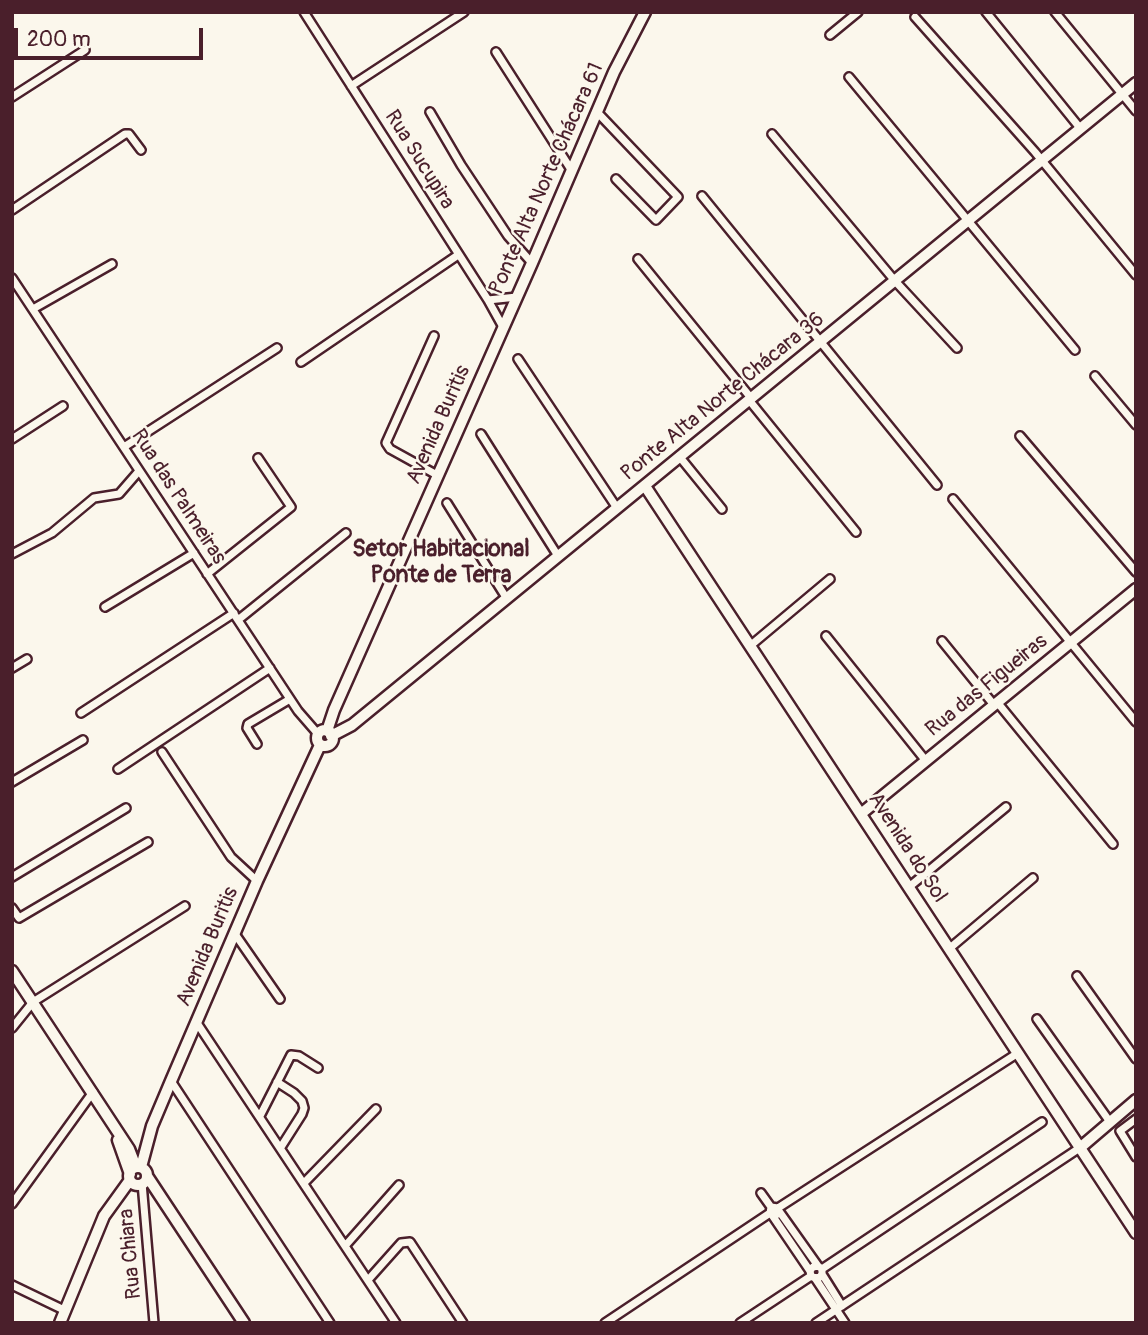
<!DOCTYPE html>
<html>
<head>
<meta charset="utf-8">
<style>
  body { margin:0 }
  #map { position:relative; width:1148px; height:1335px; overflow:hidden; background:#fbf7ec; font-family:Pangolin,sans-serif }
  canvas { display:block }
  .frame { position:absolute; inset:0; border:14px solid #4a1f2b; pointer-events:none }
  .scale { position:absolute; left:14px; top:28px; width:189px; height:32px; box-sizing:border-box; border:4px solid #4a1f2b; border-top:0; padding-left:9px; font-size:21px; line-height:24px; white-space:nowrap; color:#4a1f2b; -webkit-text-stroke:5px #fbf7ec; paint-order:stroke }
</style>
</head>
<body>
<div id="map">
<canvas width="1148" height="1335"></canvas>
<div class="frame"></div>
<div class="scale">200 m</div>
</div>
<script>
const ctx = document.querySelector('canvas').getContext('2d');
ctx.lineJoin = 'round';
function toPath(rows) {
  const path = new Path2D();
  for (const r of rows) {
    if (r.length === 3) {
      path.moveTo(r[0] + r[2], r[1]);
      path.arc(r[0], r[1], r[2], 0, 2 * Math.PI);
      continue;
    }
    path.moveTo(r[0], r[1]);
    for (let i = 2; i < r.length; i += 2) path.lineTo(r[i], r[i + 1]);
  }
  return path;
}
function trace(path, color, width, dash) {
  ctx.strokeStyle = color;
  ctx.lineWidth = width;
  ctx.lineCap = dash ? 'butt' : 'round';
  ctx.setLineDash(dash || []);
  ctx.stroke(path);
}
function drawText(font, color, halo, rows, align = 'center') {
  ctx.font = font + ' Pangolin,sans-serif';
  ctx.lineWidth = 5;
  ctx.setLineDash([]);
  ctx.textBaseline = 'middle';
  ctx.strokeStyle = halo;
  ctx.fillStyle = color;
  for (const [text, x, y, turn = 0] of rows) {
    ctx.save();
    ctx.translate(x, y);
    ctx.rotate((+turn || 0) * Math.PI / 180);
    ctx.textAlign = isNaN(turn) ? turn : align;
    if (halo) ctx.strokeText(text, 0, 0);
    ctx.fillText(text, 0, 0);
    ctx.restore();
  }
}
const street = toPath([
  [304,12,488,300,503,327],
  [986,12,1080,128],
  [1055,12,1136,111],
  [915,17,1035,152,1136,275],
  [830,35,858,12],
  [496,52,572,171],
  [849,77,1075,350],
  [351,86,464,12],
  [12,97,85,50],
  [430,112,461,165,508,236,532,263],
  [597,112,678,197,656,220,616,179],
  [772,134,895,281,957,348],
  [702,196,937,485],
  [12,210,125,134,129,134,141,150],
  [638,259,751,398],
  [12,278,298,711,318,734],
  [488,300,517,297],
  [33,309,112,264],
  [434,336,386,443,390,449,437,475],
  [518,359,617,508],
  [301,362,458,255],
  [1095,376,1136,425],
  [749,400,856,532],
  [481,434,558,556],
  [1020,436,1136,572],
  [12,439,63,406],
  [124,447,277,348],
  [679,456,722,509],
  [953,499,1136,722],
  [447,503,507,599],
  [12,554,52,533,94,498,119,494,139,471],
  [207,574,291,507,258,458],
  [105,607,194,553],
  [238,620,346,533],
  [826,636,926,761],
  [942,641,994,705],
  [750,646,830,579],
  [12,668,27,659],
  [997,702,1113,844],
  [81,713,234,613],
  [257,744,247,728,248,724,290,699],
  [162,752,231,857,257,881],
  [118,769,270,668],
  [12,782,83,740],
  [12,877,126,808],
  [909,887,1006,807],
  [12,908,19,918,148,842],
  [235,934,280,999],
  [950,948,1033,878],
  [1077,976,1136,1059],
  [1037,1019,1110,1122],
  [197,1023,396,1323],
  [12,1028,33,1002,185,906],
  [171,1081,330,1323],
  [277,1082,294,1093,302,1101,304,1108,302,1114,281,1147],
  [260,1116,291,1055,299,1056,318,1068],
  [1136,1119,1120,1131,1136,1157],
  [142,1183,154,1323],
  [304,1183,376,1109],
  [761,1193,771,1207,770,1213,778,1214,778,1208,771,1207],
  [12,1204,93,1092],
  [778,1208,1018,1053],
  [779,1211,818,1266],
  [772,1215,810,1271],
  [345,1246,399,1185],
  [822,1269,1042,1122],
  [822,1274,842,1306],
  [815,1278,845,1323],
  [368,1280,401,1243,410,1242,463,1323],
  [12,1285,66,1311],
  [605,1323,770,1213],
  [740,1323,811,1276,810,1271,813,1267,818,1266,822,1269,822,1274,820,1277,815,1278,811,1276],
  [816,1323,1081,1147]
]);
const secondary = toPath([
  [645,486,1136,1233],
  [325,738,8],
  [327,731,334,710,532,263,614,72,645,12],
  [331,736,352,725,1136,83],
  [862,813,1136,589],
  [12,971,129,1149,136,1167],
  [118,1140,130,1174],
  [1081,1147,1136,1100],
  [141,1167,152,1126,171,1081,257,881,320,745],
  [138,1176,9],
  [147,1176,244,1323],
  [60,1323,104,1216,130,1180]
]);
trace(street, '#4a1f2b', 12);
trace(secondary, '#4a1f2b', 15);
trace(street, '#fbf7ec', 7);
trace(secondary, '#fbf7ec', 10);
drawText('21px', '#4a1f2b', '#fbf7ec', [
  ["Rua Sucupira",419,160,58],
  ["Ponte Alta Norte Chácara 61",547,179,-66],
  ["Ponte Alta Norte Chácara 36",723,397,-39],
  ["Avenida Buritis",439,425,-66],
  ["Rua das Palmeiras",178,497,57],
  ["Rua das Figueiras",987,686,-39],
  ["Avenida do Sol",907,848,57],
  ["Avenida Buritis",208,947,-67],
  ["Rua Chiara",131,1254,-95]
]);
drawText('bold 23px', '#4a1f2b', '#fbf7ec', [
  ["Setor Habitacional",441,550],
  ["Ponte de Terra",441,576]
]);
</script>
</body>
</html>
